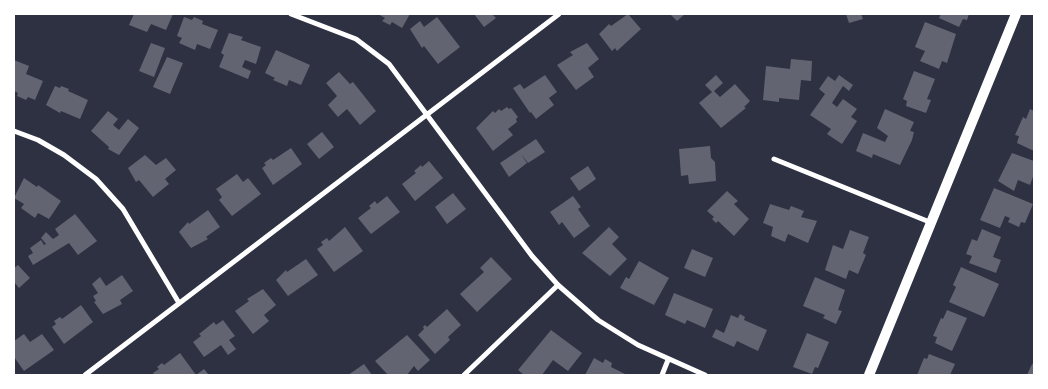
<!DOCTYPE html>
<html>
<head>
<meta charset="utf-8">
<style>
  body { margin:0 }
  #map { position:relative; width:1048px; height:389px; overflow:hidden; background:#2d3142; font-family:Manrope,sans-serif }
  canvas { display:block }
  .frame { position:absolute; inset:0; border:15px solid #fff; pointer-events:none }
</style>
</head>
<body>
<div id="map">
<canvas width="1048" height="389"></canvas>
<div class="frame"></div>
</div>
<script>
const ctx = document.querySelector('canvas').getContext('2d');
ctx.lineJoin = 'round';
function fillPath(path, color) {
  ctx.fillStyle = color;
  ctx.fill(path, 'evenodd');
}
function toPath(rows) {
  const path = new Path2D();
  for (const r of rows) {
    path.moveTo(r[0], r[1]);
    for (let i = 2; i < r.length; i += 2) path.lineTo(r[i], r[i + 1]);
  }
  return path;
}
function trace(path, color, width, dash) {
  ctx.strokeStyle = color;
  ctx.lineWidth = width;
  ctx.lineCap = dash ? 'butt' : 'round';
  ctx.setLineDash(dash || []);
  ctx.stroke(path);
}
fillPath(toPath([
  [134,14,173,14,166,30,151,24,147,32,129,25],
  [378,14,410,14,402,28,392,22,390,25,382,21,385,18],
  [474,14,492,14,496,18,484,27],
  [628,14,641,29,617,51,615,48,612,51,599,34,609,24,611,26],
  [670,14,685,14,677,21],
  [846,14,861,14,863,19,849,23],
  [941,14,969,14,967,20,963,19,959,27,939,18],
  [184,17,192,20,194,17,203,21,202,24,218,30,210,49,197,44,195,50,179,43,182,38,177,36],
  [437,17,460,47,438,64,424,46,422,48,410,29,420,21,424,27],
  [925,22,956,34,947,63,942,61,939,69,920,61,925,51,915,47],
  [229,33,243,37,241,40,261,47,256,64,245,60,242,67,251,71,248,79,219,67,224,55,221,53],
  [151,43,165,48,154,77,139,71],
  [587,43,599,59,588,68,594,77,576,90,557,65,573,55,570,52],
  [276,50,310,65,301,85,289,80,287,86,273,80,275,78,265,73],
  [167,57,183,63,170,94,153,87],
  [791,59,812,61,811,81,801,80,799,100,779,98,779,102,763,100,766,66,790,69],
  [14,60,29,66,26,74,43,81,35,100,28,97,26,100,17,96,18,93,14,91],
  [914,71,935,79,927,99,931,100,926,113,906,106,907,101,903,99],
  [339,72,350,84,353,82,376,111,360,125,347,109,338,117,328,105,337,96,326,83],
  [545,75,557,92,549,98,554,105,536,119,531,112,530,113,513,88,520,84,524,89],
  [716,75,723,83,714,91,720,97,735,84,750,101,744,107,746,108,721,128,699,103,712,92,705,85],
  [839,75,853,85,849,91,843,86,832,103,837,107,843,99,857,109,851,117,857,121,842,144,827,134,831,129,810,115,825,94,819,89,828,76,835,81],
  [55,86,60,88,61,86,69,89,68,91,88,100,80,119,61,111,60,113,46,105],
  [507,107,509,109,511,108,518,117,516,119,517,122,508,129,513,135,493,151,476,128,493,111,495,113,499,109,501,111],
  [885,109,914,122,910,131,914,132,912,140,900,165,873,154,872,158,856,151,863,133,885,142,888,136,877,128],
  [1030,109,1034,111,1034,151,1017,143,1019,136,1015,135,1023,117,1026,119],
  [108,111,118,119,113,125,119,130,128,119,139,128,119,155,108,149,109,147,91,131],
  [322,132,334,147,319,159,307,144],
  [536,139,545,152,528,163,521,154,527,163,509,177,500,163],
  [710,146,711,158,715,162,716,181,689,184,688,175,681,176,679,149],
  [291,148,302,164,273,185,262,168,266,165,264,163,271,158,273,160],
  [1012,153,1034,161,1034,174,1030,185,1018,180,1014,191,998,181],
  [145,155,156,165,166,158,176,170,165,179,169,184,153,197,139,180,136,182,128,168],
  [429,161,443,178,415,201,402,184,416,173,414,171,421,165,422,167],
  [588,166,596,179,579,191,570,178],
  [237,174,243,182,248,178,261,194,232,216,219,200,222,197,216,189],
  [24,178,37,187,38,185,61,201,49,219,38,213,35,218,21,208,24,204,14,198],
  [994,188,1033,204,1025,223,1021,222,1019,227,1008,222,1010,218,1005,216,1000,228,980,220],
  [727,191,738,201,734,204,749,219,734,236,718,221,716,223,712,219,714,217,707,211],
  [453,193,466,209,447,224,435,207],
  [387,196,400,212,371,234,358,218,371,208,369,206,375,201,377,204],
  [573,196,581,207,578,209,590,226,574,238,562,222,559,225,550,212],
  [770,204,789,210,791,206,804,211,801,217,817,221,808,243,788,234,785,242,771,236,773,227,763,223],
  [208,210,220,227,206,237,208,239,191,248,179,232,188,222,189,224],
  [75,214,97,241,78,255,69,243,33,265,28,256,33,253,30,248,41,240,44,245,46,244,41,238,46,232,53,239,59,235,55,229],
  [345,227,363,251,334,272,317,249,323,245,321,242,327,238,329,241],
  [609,227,619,237,612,244,627,259,610,276,582,253],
  [982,229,1001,237,993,257,1001,260,996,273,969,263,972,256,966,254,972,239,977,241],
  [850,230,869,237,863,253,866,255,858,274,849,270,846,279,825,270,833,245,843,249],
  [692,249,713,258,705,277,684,268],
  [491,257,512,279,477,312,460,294,484,272,480,268],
  [306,259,318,275,288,296,276,280,286,270,287,272],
  [639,261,669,278,654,305,620,288,626,277,629,279],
  [18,265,30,278,19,288,14,282,14,268],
  [961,267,999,284,984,317,949,302,956,287,953,285],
  [122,275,133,291,120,300,122,304,103,314,94,302,96,301,93,296,98,293,92,284,100,277,106,286],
  [815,277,845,290,838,310,842,311,836,324,823,318,825,315,803,306],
  [263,289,276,305,264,315,269,321,253,334,235,311,249,301,247,299],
  [674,293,713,309,705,328,687,320,685,324,665,315],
  [81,305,93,322,64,344,52,327,56,324,54,321,60,317,62,319],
  [447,309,461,325,448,337,450,340,435,354,418,335,424,329,423,327,425,325,427,327],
  [947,310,967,318,952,351,935,343,937,337,933,336,941,318,943,319],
  [740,314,745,317,744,320,767,330,758,351,737,341,734,347,712,337,716,329,724,333,731,315,738,318],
  [223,320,235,336,229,340,236,349,228,355,221,345,204,357,193,342,201,336,199,334,214,322,216,325],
  [551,330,582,353,568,371,553,360,542,375,524,375,518,370],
  [807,333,829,342,818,368,815,367,812,374,793,367],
  [24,334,30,342,42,334,54,350,24,371,14,357,14,341],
  [407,335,430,360,418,371,414,366,407,375,388,375,375,361],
  [180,353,196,375,204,369,209,375,155,375,153,373,159,369,157,367,162,363,164,365],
  [929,354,955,364,950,375,917,375,924,358,927,359],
  [594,358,603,363,605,359,612,363,611,367,627,375,585,375],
  [1034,362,1034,375,1027,375,1031,366],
  [364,364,372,375,348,375]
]), '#626471');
trace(toPath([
  [291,14,356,39,389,64,532,256,558,285,598,320,638,345,705,375],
  [14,131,38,140,64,155,96,179,123,209,179,303],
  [774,159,932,223],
  [85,375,559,14],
  [464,375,558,285],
  [662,375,668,360]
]), '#fff', 5);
trace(toPath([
  [869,375,1016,14]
]), '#fff', 10);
</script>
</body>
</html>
